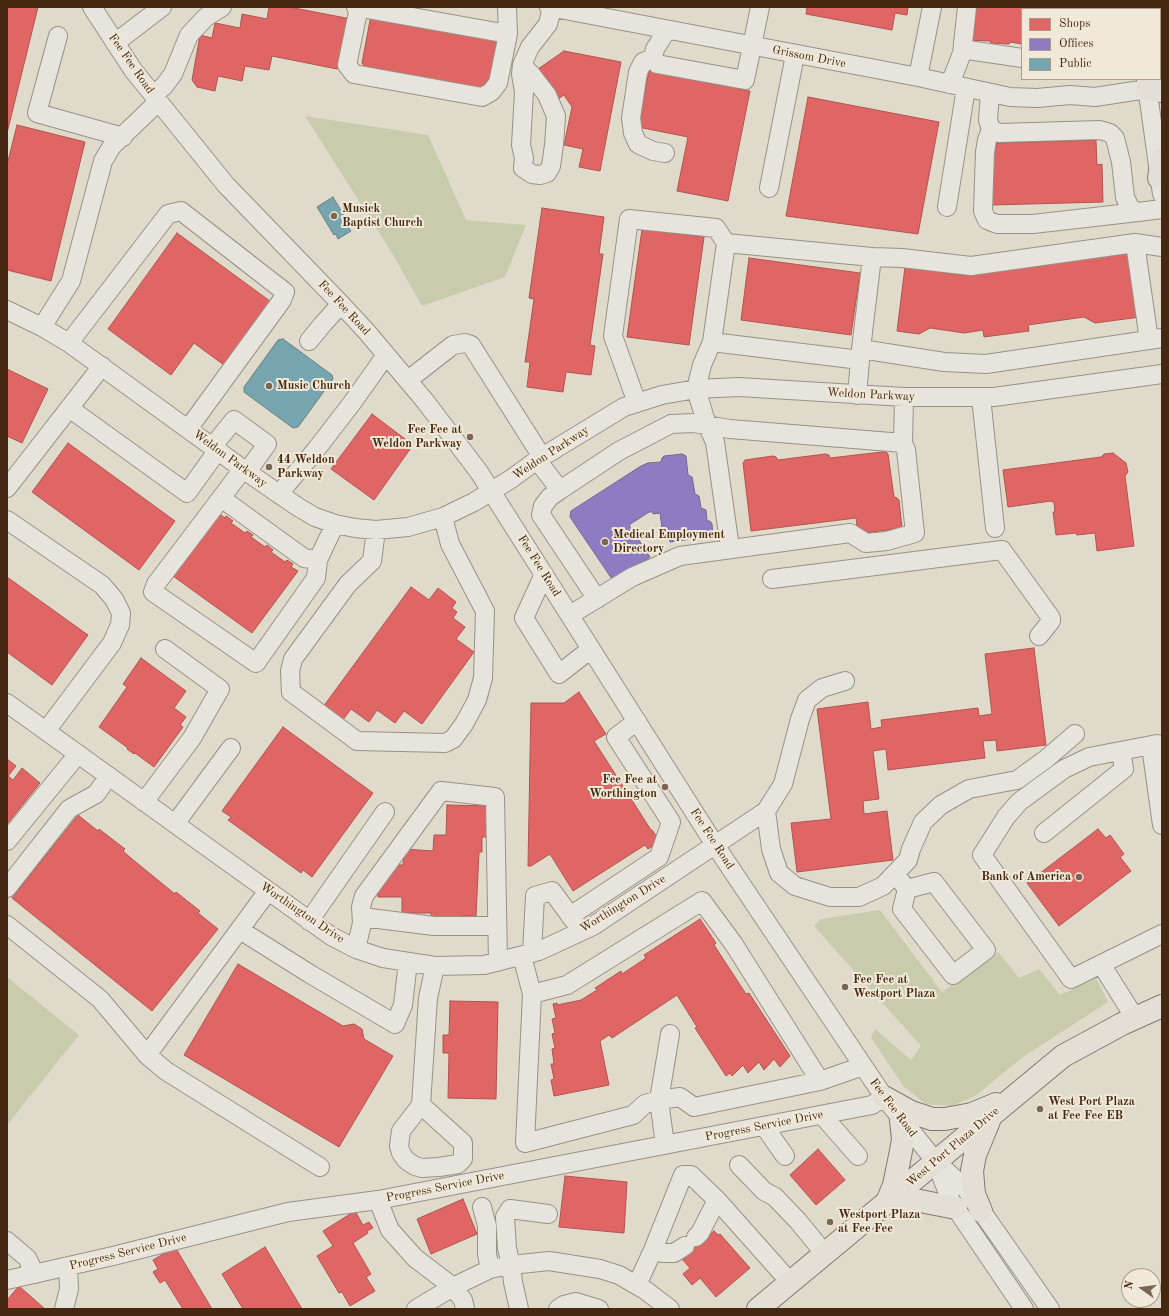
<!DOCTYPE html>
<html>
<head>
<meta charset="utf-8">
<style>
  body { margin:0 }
  #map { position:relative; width:1169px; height:1316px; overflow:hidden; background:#e0dacb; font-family:"Old Standard TT",serif }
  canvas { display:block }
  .frame { position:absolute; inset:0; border:8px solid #452712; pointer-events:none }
  .legend { position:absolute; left:1021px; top:8px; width:140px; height:72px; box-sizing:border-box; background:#f0e9d8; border:1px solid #ac9b89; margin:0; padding:5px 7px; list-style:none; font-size:12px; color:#452712 }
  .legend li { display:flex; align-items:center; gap:8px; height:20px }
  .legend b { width:20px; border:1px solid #ac9b89 }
  .north { position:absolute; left:1121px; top:1268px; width:40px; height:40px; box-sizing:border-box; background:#f0e9d8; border:1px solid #ac9b89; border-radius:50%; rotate:284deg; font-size:11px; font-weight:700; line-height:16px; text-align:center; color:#452712 }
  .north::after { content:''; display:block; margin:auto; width:14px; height:18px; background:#7b6653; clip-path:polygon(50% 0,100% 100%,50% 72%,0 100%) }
</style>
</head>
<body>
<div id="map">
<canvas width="1169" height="1316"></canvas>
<div class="frame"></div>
<ul class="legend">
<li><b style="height:11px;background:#e06666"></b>Shops</li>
<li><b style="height:11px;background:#8e7cc3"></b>Offices</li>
<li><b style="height:11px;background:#76a5af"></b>Public</li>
</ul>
<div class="north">N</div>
</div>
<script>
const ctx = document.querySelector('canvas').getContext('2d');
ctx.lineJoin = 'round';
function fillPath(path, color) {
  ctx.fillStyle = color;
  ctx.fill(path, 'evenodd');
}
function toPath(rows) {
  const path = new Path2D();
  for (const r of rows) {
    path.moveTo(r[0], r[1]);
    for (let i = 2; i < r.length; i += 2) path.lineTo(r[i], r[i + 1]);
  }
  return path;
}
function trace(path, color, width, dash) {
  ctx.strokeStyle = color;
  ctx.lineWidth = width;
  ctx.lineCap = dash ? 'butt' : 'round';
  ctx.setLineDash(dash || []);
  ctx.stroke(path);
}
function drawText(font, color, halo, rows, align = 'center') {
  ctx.font = font + ' "Old Standard TT",serif';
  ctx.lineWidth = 4;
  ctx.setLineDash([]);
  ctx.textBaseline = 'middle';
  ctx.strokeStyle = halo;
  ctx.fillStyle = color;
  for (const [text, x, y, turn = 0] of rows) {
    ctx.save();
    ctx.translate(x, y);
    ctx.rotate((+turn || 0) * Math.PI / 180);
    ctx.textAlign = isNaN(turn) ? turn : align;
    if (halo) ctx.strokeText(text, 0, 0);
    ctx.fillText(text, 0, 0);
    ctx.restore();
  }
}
fillPath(toPath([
  [305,116,428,135,466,220,526,225,505,277,422,306,390,250],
  [880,910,942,992,998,952,1019,978,1039,969,1060,995,1096,978,1108,1002,1023,1057,975,1096,951,1106,926,1104,904,1087,871,1038,875,1029,911,1060,921,1046,814,926,821,919],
  [7,977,79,1035,7,1125]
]), '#c8ccad');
const shops = toPath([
  [7,7,38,7,7,133,7,7],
  [269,7,289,7,351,19,341,66,337,69,272,56,269,70,245,66,242,81,218,76,215,91,197,87,192,80,200,35,212,38,215,23,240,28,242,14,267,19,269,7],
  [807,7,908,7,907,15,895,13,892,30,806,14,807,7],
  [971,7,1097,7,1097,9,1022,9,1022,44,1010,42,1009,44,991,43,990,41,969,40,971,7],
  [371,15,499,39,489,88,485,90,365,67,362,63,371,15],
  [564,51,621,62,600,171,579,167,583,149,564,145,572,107,564,95,558,99,538,69,564,51],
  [649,71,750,91,728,201,677,191,688,137,638,127,649,71],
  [808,97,939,122,918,234,786,216,808,97],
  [17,125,85,142,51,281,7,270,7,165,17,125],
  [1096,140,1097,165,1102,164,1103,202,992,205,991,147,997,147,996,143,1096,140],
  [542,208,604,217,599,254,603,254,590,345,595,346,591,375,566,372,563,392,527,387,530,362,525,362,534,299,529,298,542,208],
  [642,229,704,237,689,345,627,337,642,229],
  [177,233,274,304,228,368,194,343,171,375,108,329,177,233],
  [1132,253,1140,317,1095,323,1084,317,1028,325,1029,331,984,337,983,330,964,333,930,328,919,334,897,331,905,267,963,275,1132,253],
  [749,258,860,273,851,335,741,320,749,258],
  [7,369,48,389,22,443,7,436,7,369],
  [372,414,413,445,374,500,331,469,372,414],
  [68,443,175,521,139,570,32,492,68,443],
  [882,452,886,452,888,454,894,497,897,498,899,500,902,528,858,534,856,518,751,531,743,463,745,460,773,456,776,457,778,460,825,454,829,455,830,458,882,452],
  [1113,453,1126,463,1128,472,1125,476,1134,546,1097,551,1095,533,1077,535,1076,533,1056,535,1053,512,1055,512,1054,503,1051,501,1008,507,1003,470,1101,457,1104,454,1113,453],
  [218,513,225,518,226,516,233,521,231,523,245,533,247,531,253,535,251,537,265,547,267,545,273,550,271,552,285,562,287,560,293,564,291,567,298,571,252,633,173,576,218,513],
  [7,577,88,635,52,685,7,652,7,577],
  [411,587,429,600,438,588,456,602,452,608,457,612,453,618,465,627,456,639,474,652,422,724,404,711,395,723,377,710,369,722,351,709,342,721,323,707,411,587],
  [1034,648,1046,745,997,751,996,740,983,741,985,758,888,770,886,749,873,751,879,799,863,801,864,814,887,811,893,860,797,872,791,823,831,819,817,709,868,702,871,729,882,727,881,720,978,708,979,716,992,714,985,654,1034,648],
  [141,658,186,691,174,708,186,717,180,725,183,727,154,767,135,753,134,754,127,749,128,748,99,727,127,687,123,684,141,658],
  [579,692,606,734,594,741,651,830,652,830,660,841,648,849,645,845,573,891,550,854,531,866,528,866,531,703,564,703,579,692],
  [283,727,373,793,312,877,303,870,301,873,228,820,231,817,222,811,283,727],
  [7,759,16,766,8,776,13,780,22,768,40,783,7,824,7,759],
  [447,805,490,806,489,837,482,837,482,852,479,852,476,916,461,916,461,918,431,917,431,913,402,913,402,897,378,897,378,887,394,865,403,865,404,849,433,851,434,835,446,835,447,805],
  [78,815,98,831,99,829,125,849,123,851,132,859,175,894,176,892,200,911,198,913,218,929,152,1011,12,898,78,815],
  [1098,829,1106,838,1110,835,1124,854,1120,857,1131,871,1059,926,1027,883,1098,829],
  [700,919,716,943,714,945,746,994,749,993,790,1056,780,1067,774,1059,764,1070,759,1062,748,1073,743,1065,732,1076,730,1073,726,1076,695,1028,697,1027,677,995,612,1038,609,1035,600,1041,609,1085,554,1096,551,1080,554,1079,551,1064,554,1064,552,1049,555,1048,552,1034,555,1033,552,1019,556,1018,553,1004,557,1003,557,1005,581,1000,597,990,595,988,621,971,622,974,646,958,644,955,700,919],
  [238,964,343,1026,354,1024,362,1029,364,1039,393,1056,339,1147,184,1055,238,964],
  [450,1001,498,1002,496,1099,448,1098,449,1053,443,1053,443,1035,449,1035,450,1001],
  [818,1149,845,1180,816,1205,790,1175,818,1149],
  [565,1176,627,1182,624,1233,559,1227,565,1176],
  [463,1199,477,1234,431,1254,417,1219,463,1199],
  [355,1211,363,1225,369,1222,373,1228,367,1231,368,1233,353,1243,371,1274,366,1277,375,1291,350,1306,342,1292,339,1293,317,1256,333,1246,323,1231,355,1211],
  [714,1231,718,1235,720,1234,750,1268,716,1297,700,1278,692,1285,683,1274,690,1268,682,1259,681,1241,691,1232,700,1243,714,1231],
  [175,1247,212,1309,183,1309,165,1280,160,1283,153,1272,158,1269,153,1260,175,1247],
  [265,1247,302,1309,243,1309,222,1274,265,1247],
  [19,1286,45,1309,7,1309,7,1300,19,1286]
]);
fillPath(shops, '#e06666');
trace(shops, '#b2534d', 1);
const offices = toPath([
  [682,454,686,456,688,475,692,477,695,494,699,496,701,508,706,510,707,521,710,521,712,524,713,536,670,542,668,527,662,528,660,513,653,514,653,512,649,512,629,525,650,557,618,579,612,579,570,517,571,511,641,466,648,463,661,462,662,458,664,456,682,454]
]);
fillPath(offices, '#8e7cc3');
trace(offices, '#78628e', 1);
const public = toPath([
  [333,197,350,226,348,227,351,231,338,239,336,234,334,235,317,207,333,197],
  [283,339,332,375,333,379,298,427,293,428,244,392,244,387,278,340,283,339]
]);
fillPath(public, '#76a5af');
trace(public, '#677f80', 1);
const minor = toPath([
  [92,7,133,70,226,185,341,304,366,331,425,401,479,472,715,845,884,1097,936,1162,966,1189,1050,1309],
  [356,7,508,34],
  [359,7,347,65,354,74,482,97,491,92,498,83,508,34,507,7],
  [549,7,918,77,1010,97,1037,98,1070,95,1095,97,1147,89],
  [1140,7,1140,9],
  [1104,9,1104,7],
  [667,30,655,49,653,58,657,64,745,80,760,7],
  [58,36,37,113,123,137],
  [115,43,162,7],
  [963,47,968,50,1022,58],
  [653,58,643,62,638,72,631,118,633,133,638,144,653,151,665,153],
  [522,65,530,73,547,95,556,116,554,145,551,166,547,173,540,175,532,174,523,168,524,158,521,145,524,92,521,74,522,65,530,47,548,24,552,8],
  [918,77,932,7],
  [1146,79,1162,194],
  [950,84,962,53,967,7],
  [990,93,988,120,991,129,999,133,1100,130,1110,133,1115,138,1121,162,1125,197,1130,208,1138,212,1162,209],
  [153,95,164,86,173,74,189,35,206,17,222,7],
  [991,129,987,140,985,152,983,211,987,220,997,224,1033,224,1138,212],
  [769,188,795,55],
  [947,207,966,88],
  [726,243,872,257],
  [1135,243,1149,340],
  [1162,247,1135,243,971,266,902,258,872,257,861,349,944,362,986,364,1162,338],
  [7,310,42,327,69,343,247,472,298,507,315,517,335,524,355,528,376,530,408,527,443,517,474,502,511,479,537,460,624,407,662,395,696,389,739,387,904,397,994,397,1162,374],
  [42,327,71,281,103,161,112,146,158,102],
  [309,341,322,325,341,304],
  [712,342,860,360],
  [69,343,168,214,181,211,285,292,282,300,188,429],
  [408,380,453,345,465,343,471,345,542,457],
  [857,395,861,349],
  [981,397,995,528],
  [637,403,613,336,629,219,716,228,726,243,712,342,702,365,696,389,707,425,715,442,730,548],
  [69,408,187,493,218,450],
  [903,443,904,397],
  [213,446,234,420,267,444,247,472],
  [537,460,560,490,619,451,671,424,694,423,730,429,903,443,906,450,915,533,887,541,866,543,850,533,680,556,632,577,570,615],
  [243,469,156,584,153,592,256,663,316,578,318,560,335,524],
  [7,488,102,366],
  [560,490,550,497,543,506,541,515,597,599],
  [280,495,287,484,315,451,352,403,386,355],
  [221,498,304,558,318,560],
  [7,520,102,585,114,599,121,613,120,625,112,643,46,731],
  [376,530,372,561,348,584,293,659,290,671,291,692,357,741,445,743,453,739,464,724,477,700,483,678,485,611,450,544,443,517],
  [544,574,524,618,559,674,591,649],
  [772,579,1002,550,1051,618,1051,621,1039,636],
  [7,703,331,936,356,949,383,958,435,966,484,965,539,951,593,926,766,811,783,784,800,719,807,700,822,688,845,681],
  [1162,745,1157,744,1089,757,1064,769,1019,802,1006,817,982,855,1071,979,1162,934],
  [1151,746,1162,825],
  [144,802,192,738,220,689,165,649],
  [766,811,771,849,779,873,795,886,830,897,859,897,883,886,908,860,911,849,923,822,941,805,969,789,1017,780,1046,759,1075,734],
  [175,824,231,748],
  [1044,833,1124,769,1121,751],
  [7,841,78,754],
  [895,874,907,889,902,909,953,975,986,950,934,882,907,889],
  [7,888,69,809,96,794,109,776],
  [570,916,659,857,671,822,616,737,637,721],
  [362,917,434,926,497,926],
  [309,921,385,812],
  [7,925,100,999,147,1055,166,1071,320,1167],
  [240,930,310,974,395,1024,403,1005,408,962],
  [356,949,362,923,361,907,364,896,441,791,495,797,498,962],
  [532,953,535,896,552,891,577,925],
  [522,956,532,994,567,985,702,901,733,943,820,1081,694,1107,680,1097,659,1100,665,1145],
  [1101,964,1135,1018],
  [532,994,525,1143,633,1115,645,1104,659,1100,670,1034],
  [147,1055,268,891],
  [820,1081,863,1066],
  [421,1105,463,1143,463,1159,458,1164,439,1167,422,1168,415,1166,406,1160,401,1153,399,1146,401,1131,421,1105,428,998,435,966],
  [822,1115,858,1156],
  [764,1126,785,1156],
  [739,1165,764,1191,775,1197,798,1221,825,1254],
  [937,1165,951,1201,1024,1309],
  [378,1200,390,1230,415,1258,453,1287,463,1300,465,1309],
  [717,1200,790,1282],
  [482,1207,487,1226,487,1254,490,1269],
  [7,1241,27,1258,35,1274],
  [685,1246,674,1253,662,1253,653,1250,683,1175,691,1175,717,1200,700,1233,696,1237],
  [7,1280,113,1256,288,1212,378,1200,872,1105,884,1097],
  [637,1285,653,1250],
  [64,1309,69,1289,68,1266],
  [416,1309,453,1287,490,1269,511,1265,549,1261,600,1269,619,1275,645,1290,670,1309],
  [519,1309,513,1282,511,1265,507,1248,505,1217,510,1209,548,1214],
  [558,1309,564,1305,576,1302,599,1309]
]);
const major = toPath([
  [884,1097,911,1112,932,1119,945,1119,972,1114,996,1104],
  [891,1199,920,1201,956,1208],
  [887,1202,894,1185,900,1156,903,1140,901,1120],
  [981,1211,974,1194,972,1171,975,1155,989,1121],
  [758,1309,1063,1056,1122,1024,1162,1006]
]);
const highway = toPath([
  [1160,54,1162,57],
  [1147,89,1162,91],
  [1159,178,1162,159]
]);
trace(minor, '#989186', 20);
trace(major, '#81796f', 24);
trace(highway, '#81796f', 24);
trace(minor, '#e7e4dd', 18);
trace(major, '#e3dfd7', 22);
trace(highway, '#e3dfd7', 22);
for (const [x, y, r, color] of [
  [334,216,4,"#7b6653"],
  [269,386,4,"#7b6653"],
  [470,437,4,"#7b6653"],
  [269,467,4,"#7b6653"],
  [605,542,4,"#7b6653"],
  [665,787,4,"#7b6653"],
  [1079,877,4,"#7b6653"],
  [845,987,4,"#7b6653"],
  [1040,1109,4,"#7b6653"],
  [830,1222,4,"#7b6653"]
]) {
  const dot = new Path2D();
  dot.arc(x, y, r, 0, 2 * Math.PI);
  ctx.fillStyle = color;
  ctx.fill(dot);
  trace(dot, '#f0e9d8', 1.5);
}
drawText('12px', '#452712', '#f0e9d8', [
  ["Grissom Drive",809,57,11],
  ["Fee Fee Road",131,64,55],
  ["Fee Fee Road",344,308,47],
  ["Weldon Parkway",871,395,3],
  ["Weldon Parkway",551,453,-33],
  ["Weldon Parkway",230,459,36],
  ["Fee Fee Road",539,566,58],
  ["Fee Fee Road",712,839,57],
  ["Worthington Drive",623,904,-32],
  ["Worthington Drive",302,913,34],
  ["Fee Fee Road",893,1108,53],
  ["Progress Service Drive",764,1126,-11],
  ["West Port Plaza Drive",953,1147,-40],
  ["Progress Service Drive",445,1187,-11],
  ["Progress Service Drive",128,1252,-14]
]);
drawText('bold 12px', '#452712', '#f0e9d8', [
  ["Musick",342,209],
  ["Baptist Church",342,223],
  ["Music Church",277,386],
  ["Fee Fee at",462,430,"right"],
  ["Weldon Parkway",462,444,"right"],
  ["44 Weldon",277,460],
  ["Parkway",277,474],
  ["Medical Employment",613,535],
  ["Directory",613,549],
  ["Fee Fee at",657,780,"right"],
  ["Worthington",657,794,"right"],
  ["Bank of America",1071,877,"right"],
  ["Fee Fee at",853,980],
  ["Westport Plaza",853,994],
  ["West Port Plaza",1048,1102],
  ["at Fee Fee EB",1048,1116],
  ["Westport Plaza",838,1215],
  ["at Fee Fee",838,1229]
], 'left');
</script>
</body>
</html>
